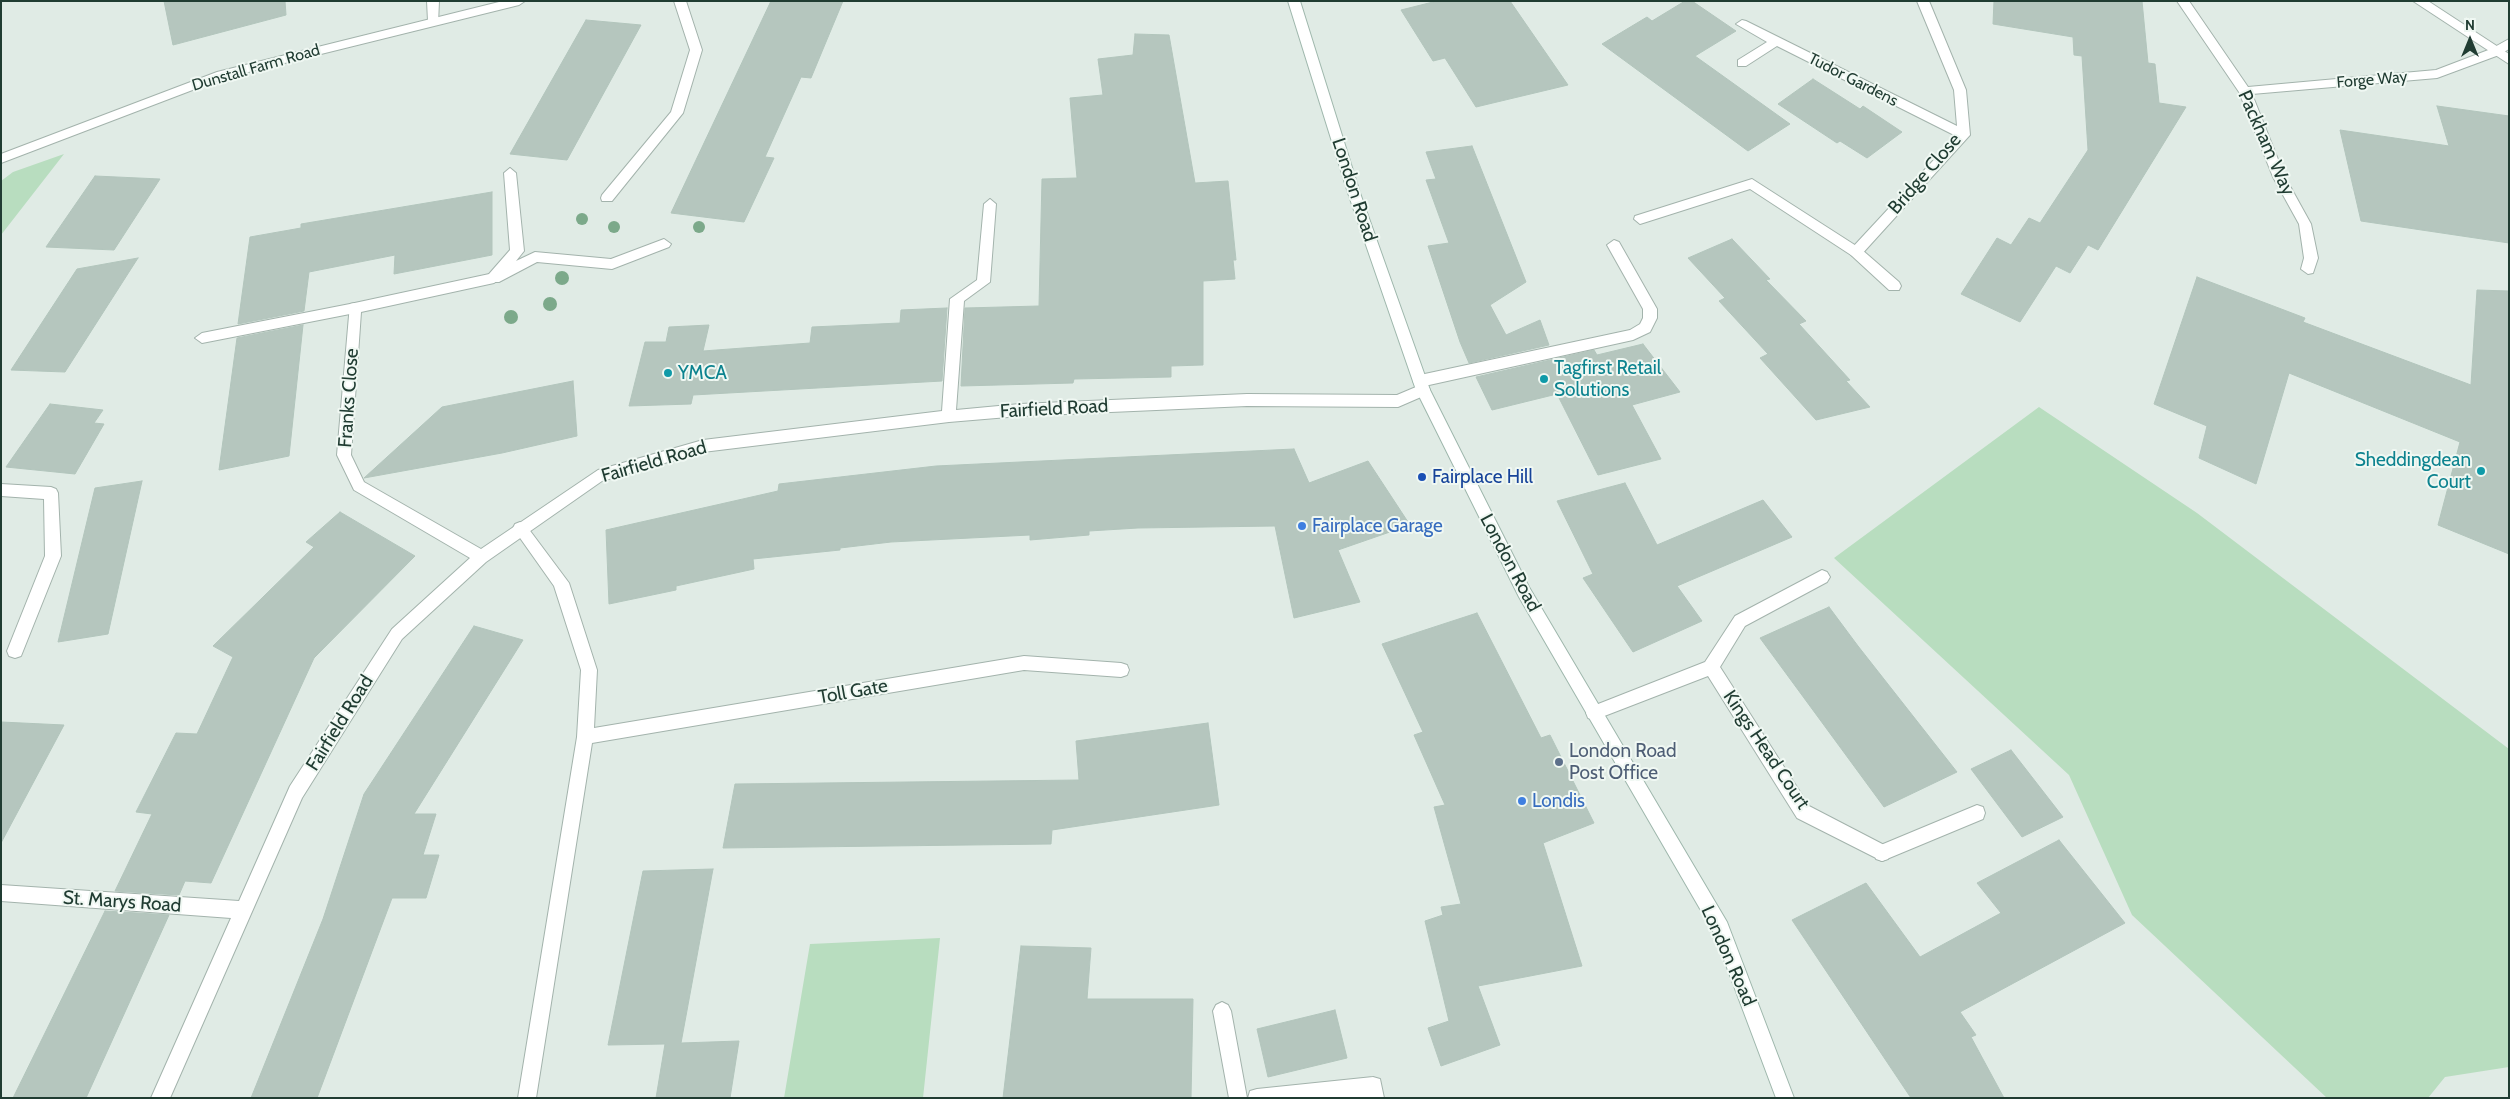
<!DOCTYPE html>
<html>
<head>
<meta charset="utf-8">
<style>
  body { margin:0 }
  #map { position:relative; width:2510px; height:1099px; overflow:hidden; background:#e0ebe5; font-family:Cabin,sans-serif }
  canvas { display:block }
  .frame { position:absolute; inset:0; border:2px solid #203c32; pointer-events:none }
  .north { position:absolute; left:2445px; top:15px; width:50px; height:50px; -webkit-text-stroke:4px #f0f8f3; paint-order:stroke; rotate:0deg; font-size:14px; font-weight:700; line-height:20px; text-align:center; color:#203c32 }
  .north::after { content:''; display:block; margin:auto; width:18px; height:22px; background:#203c32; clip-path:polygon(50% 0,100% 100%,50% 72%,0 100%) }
</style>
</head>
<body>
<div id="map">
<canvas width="2510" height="1099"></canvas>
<div class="frame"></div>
<div class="north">N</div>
</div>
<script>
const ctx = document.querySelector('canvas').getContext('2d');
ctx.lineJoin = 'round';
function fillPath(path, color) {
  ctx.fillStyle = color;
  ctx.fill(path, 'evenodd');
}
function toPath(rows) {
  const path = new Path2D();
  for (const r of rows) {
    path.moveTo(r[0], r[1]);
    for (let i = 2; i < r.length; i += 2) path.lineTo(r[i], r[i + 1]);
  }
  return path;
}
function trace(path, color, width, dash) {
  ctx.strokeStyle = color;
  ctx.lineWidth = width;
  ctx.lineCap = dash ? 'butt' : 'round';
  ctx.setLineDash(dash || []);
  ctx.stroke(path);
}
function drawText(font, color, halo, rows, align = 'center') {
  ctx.font = font + ' Cabin,sans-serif';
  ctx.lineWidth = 4;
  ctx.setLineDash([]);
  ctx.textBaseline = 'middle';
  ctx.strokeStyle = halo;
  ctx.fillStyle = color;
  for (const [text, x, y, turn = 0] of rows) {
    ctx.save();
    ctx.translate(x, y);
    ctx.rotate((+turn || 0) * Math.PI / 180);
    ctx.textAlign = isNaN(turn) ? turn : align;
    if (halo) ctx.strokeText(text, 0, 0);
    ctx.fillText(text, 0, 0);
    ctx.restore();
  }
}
fillPath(toPath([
  [64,154,1,235,1,181,13,172],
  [2039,407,2197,513,2509,749,2509,1067,2445,1077,2428,1098,2327,1098,2132,915,2069,775,1834,558],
  [940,938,923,1098,784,1098,810,944]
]), '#b8ddbf');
const building = toPath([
  [164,1,285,1,286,15,173,45,164,1],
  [771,1,843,1,811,78,801,77,765,157,774,158,744,222,671,213,771,1],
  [1437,1,1510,1,1568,85,1476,107,1445,58,1433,61,1401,10,1437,1],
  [1685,1,1692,1,1736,31,1695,56,1790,124,1748,151,1602,44,1647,17,1652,21,1685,1],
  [1994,1,2142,1,2148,63,2155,64,2159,103,2186,107,2098,250,2088,245,2070,273,2056,266,2020,322,1961,294,1997,238,2011,245,2029,218,2040,223,2088,150,2082,56,2074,55,2073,37,1993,24,1994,1],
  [586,20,641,25,567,160,510,154,586,20],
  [1135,34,1169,35,1195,183,1228,181,1236,260,1233,260,1235,279,1203,281,1203,365,1171,366,1171,377,1074,379,1073,383,961,386,965,308,1039,306,1042,179,1077,178,1070,98,1103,95,1098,59,1133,55,1135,34],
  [1813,79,1860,109,1863,106,1902,132,1867,158,1840,141,1837,143,1778,104,1813,79],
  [2437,106,2509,116,2509,243,2361,221,2340,130,2449,146,2437,106],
  [1472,146,1526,282,1490,305,1506,335,1540,320,1549,345,1469,363,1460,342,1428,246,1449,243,1426,180,1436,179,1426,152,1472,146],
  [95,176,160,179,114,250,46,247,95,176],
  [492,192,492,255,394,274,395,255,309,272,304,311,238,324,250,237,301,228,301,224,492,192],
  [1732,239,1770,279,1766,280,1806,321,1799,324,1850,380,1846,381,1870,407,1816,420,1760,358,1768,354,1719,301,1725,298,1688,258,1732,239],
  [138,258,65,372,11,370,77,269,138,258],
  [2197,277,2305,318,2303,322,2471,385,2477,290,2509,291,2509,554,2438,525,2460,442,2289,373,2256,484,2199,458,2207,426,2154,404,2197,277],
  [947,308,942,381,693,395,691,404,629,406,645,342,666,342,669,327,709,325,703,351,810,343,812,327,900,323,901,310,947,308],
  [303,325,289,456,219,470,237,338,303,325],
  [1643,344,1680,392,1632,405,1661,459,1598,475,1557,394,1492,410,1476,377,1594,350,1597,355,1643,344],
  [573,381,577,436,502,453,364,478,442,407,573,381],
  [50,404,103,410,94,423,104,424,75,474,6,467,50,404],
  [1294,449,1309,483,1368,461,1410,525,1338,550,1360,602,1294,618,1275,526,1138,528,1089,531,1089,535,1030,540,1030,535,891,542,840,548,840,550,753,559,754,569,676,586,676,590,609,604,606,530,778,491,779,484,936,466,1294,449],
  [142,481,108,634,58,642,95,488,142,481],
  [1625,483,1657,545,1763,500,1792,537,1677,586,1702,621,1633,652,1583,578,1593,574,1557,501,1625,483],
  [340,512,415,556,314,658,211,883,185,881,179,895,115,891,152,814,136,812,176,733,197,734,233,657,213,646,314,547,306,542,340,512],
  [1829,607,1858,646,1957,772,1884,807,1760,638,1829,607],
  [1477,613,1541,738,1550,735,1594,823,1543,843,1582,966,1478,986,1500,1045,1441,1066,1428,1028,1449,1021,1425,921,1443,915,1441,907,1461,904,1434,807,1445,805,1414,735,1423,732,1382,644,1477,613],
  [474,626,523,640,414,814,436,814,423,855,439,855,426,898,392,898,317,1098,251,1098,323,919,364,794,474,626],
  [1,722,64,725,1,843,1,722],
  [1208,723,1219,805,1052,830,1051,844,723,848,735,784,1079,780,1076,741,1208,723],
  [2011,750,2063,817,2022,837,1971,769,2011,750],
  [2059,840,2125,923,1960,1012,1976,1035,1971,1037,2004,1098,1911,1098,1792,920,1866,883,1920,957,2001,913,1977,883,2059,840],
  [713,869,681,1043,739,1041,730,1098,656,1098,665,1044,608,1045,643,871,713,869],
  [105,911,169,915,86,1098,13,1098,105,911],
  [1021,946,1091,948,1087,999,1193,999,1191,1098,1003,1098,1021,946],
  [1335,1010,1347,1058,1268,1077,1257,1029,1335,1010]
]);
fillPath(building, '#b5c6be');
trace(building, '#b2c5bc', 1);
const service = toPath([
  [427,1,439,1,438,24,434,25,428,21,427,1],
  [2413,1,2428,1,2509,54,2509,64,2413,1],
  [510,168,516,173,524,251,516,261,535,252,611,259,664,239,671,244,669,247,612,269,537,262,499,282,489,282,487,278,489,274,510,250,504,173,510,168],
  [1752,179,1861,249,1899,282,1901,286,1899,290,1889,290,1851,255,1750,189,1640,224,1634,219,1635,216,1752,179],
  [1614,240,1619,242,1657,309,1657,318,1650,332,1633,340,1420,387,1415,385,1413,381,1415,377,1420,375,1630,330,1640,324,1643,318,1643,309,1607,245,1614,240],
  [355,303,362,308,355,313,202,343,195,338,202,333,355,303],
  [1,484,51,487,56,489,58,493,61,556,21,656,15,658,9,656,7,651,45,556,44,499,1,496,1,484],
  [520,522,525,524,569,583,597,670,594,728,1024,656,1121,663,1127,665,1129,670,1127,675,1121,677,1024,670,592,743,536,1098,518,1098,577,737,581,670,554,586,513,528,515,524,520,522],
  [1977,805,1983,807,1985,813,1983,819,1882,861,1876,859,1874,853,1876,847,1977,805],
  [1222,1002,1228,1005,1231,1011,1247,1098,1229,1098,1213,1011,1216,1005,1222,1002],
  [1373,1077,1380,1079,1384,1098,1248,1098,1250,1091,1257,1089,1373,1077]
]);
const minor = toPath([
  [503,1,525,1,519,5,224,78,1,163,1,154,217,72,503,1],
  [674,1,686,1,702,50,683,113,612,201,602,201,601,198,602,195,671,112,690,50,674,1],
  [1917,1,1929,1,1966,90,1970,135,1861,255,1856,257,1851,255,1849,252,1851,249,1956,136,1777,46,1746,66,1738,66,1738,60,1767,42,1736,24,1742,20,1746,21,1957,126,1954,90,1917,1],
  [2177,1,2189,1,2248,87,2436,70,2491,49,2509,39,2509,49,2499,55,2437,78,2252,94,2285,177,2311,224,2318,258,2313,273,2308,274,2301,269,2304,258,2299,224,2273,177,2239,92,2177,1],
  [990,199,996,204,990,282,964,301,956,410,1020,404,1247,394,1397,395,1423,384,1428,386,1430,390,1428,394,1398,407,1247,406,1020,416,949,422,703,452,602,481,486,562,402,639,302,798,170,1098,151,1098,231,918,1,901,1,885,239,901,290,786,392,629,470,558,354,490,337,455,350,304,494,273,501,278,494,283,361,312,351,455,364,482,481,549,598,470,703,440,942,411,950,299,977,280,984,204,990,199],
  [1822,570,1827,572,1830,577,1827,582,1745,626,1720,667,1809,806,1888,847,1890,853,1888,859,1882,861,1797,818,1708,676,1594,720,1588,718,1586,713,1588,708,1705,662,1735,616,1822,570]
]);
const secondary = toPath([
  [1288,1,1300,1,1360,193,1430,390,1529,587,1727,922,1794,1098,1776,1098,1714,933,1519,597,1416,390,1348,193,1288,1]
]);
trace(service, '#a3b3ac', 2);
trace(minor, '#a3b3ac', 2);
trace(secondary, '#9eb7ac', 2);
fillPath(service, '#fff');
fillPath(minor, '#fff');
fillPath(secondary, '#fff');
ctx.fillStyle = '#7ca98a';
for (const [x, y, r] of [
  [582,219,6],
  [614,227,6],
  [699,227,6],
  [562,278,7],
  [550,304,7],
  [511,317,7]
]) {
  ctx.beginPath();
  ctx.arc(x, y, r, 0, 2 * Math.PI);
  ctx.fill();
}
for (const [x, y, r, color] of [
  [668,373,5,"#0f9aa8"],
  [1544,379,5,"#0f9aa8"],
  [2481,471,5,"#0f9aa8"],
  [1422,477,5,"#1a4fb4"],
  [1302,526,5,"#3f7fe0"],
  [1559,762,5,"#5c6f8a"],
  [1522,801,5,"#3f7fe0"]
]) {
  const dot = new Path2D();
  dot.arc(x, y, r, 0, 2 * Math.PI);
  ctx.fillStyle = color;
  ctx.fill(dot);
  trace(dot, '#f0f8f3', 2);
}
drawText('16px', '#203c32', '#f0f8f3', [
  ["Dunstall Farm Road",256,68,-16],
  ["Tudor Gardens",1853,80,27],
  ["Forge Way",2372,80,-5]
]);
drawText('19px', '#203c32', '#f0f8f3', [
  ["Packham Way",2266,143,66],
  ["Bridge Close",1925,174,-49],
  ["London Road",1354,190,72],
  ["Franks Close",349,398,-86],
  ["Fairfield Road",1054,409,-3],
  ["Fairfield Road",654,462,-16],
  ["London Road",1510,563,62],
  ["Toll Gate",853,692,-10],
  ["Fairfield Road",340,723,-58],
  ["Kings Head Court",1766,750,56],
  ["St. Marys Road",122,902,4],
  ["London Road",1728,956,66]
]);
drawText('19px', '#0d838f', '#f0f8f3', [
  ["Tagfirst Retail",1554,368],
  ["Solutions",1554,390],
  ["YMCA",678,373],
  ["Sheddingdean",2471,460,"right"],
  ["Court",2471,482,"right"]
], 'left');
drawText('19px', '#164399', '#f0f8f3', [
  ["Fairplace Hill",1432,477]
], 'left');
drawText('19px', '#366cbe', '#f0f8f3', [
  ["Fairplace Garage",1312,526],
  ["Londis",1532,801]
], 'left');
drawText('19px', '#4e5e75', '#f0f8f3', [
  ["London Road",1569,751],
  ["Post Office",1569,773]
], 'left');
</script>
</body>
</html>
